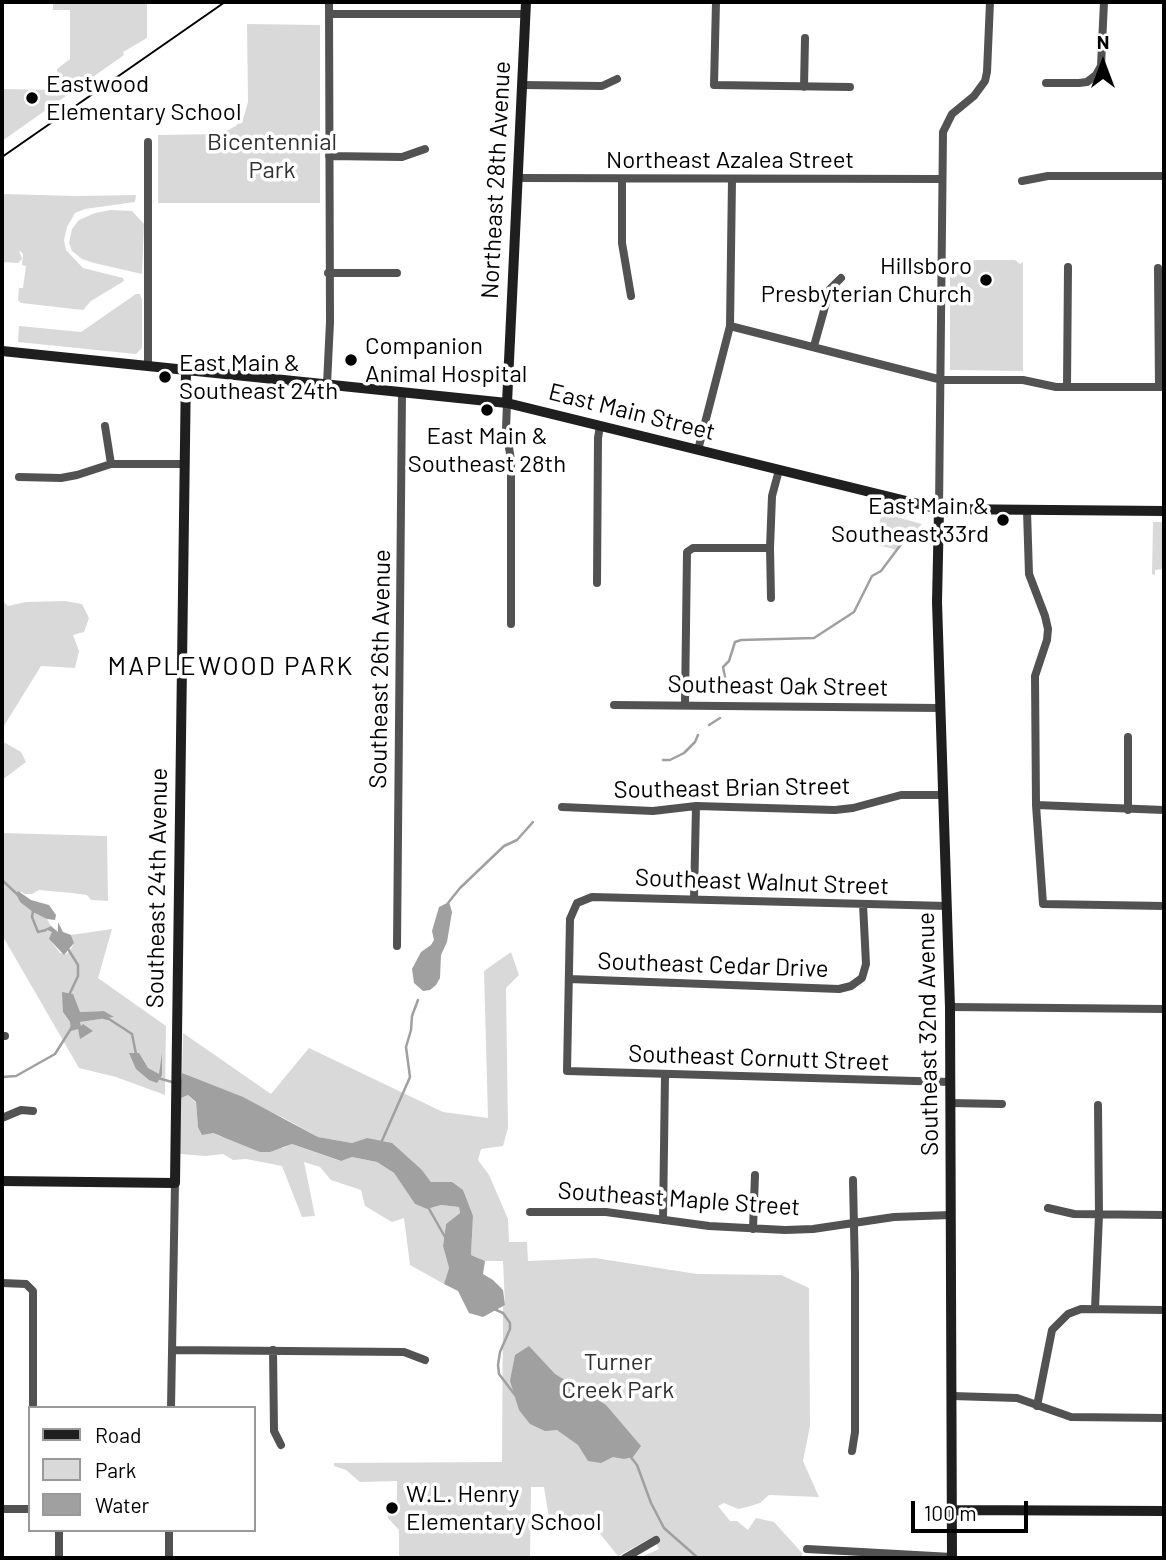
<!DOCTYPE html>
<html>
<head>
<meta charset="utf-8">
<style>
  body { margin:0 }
  #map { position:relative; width:1166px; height:1560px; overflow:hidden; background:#fff; font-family:Barlow,sans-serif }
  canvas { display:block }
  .frame { position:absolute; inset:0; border:4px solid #000; pointer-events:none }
  .legend { position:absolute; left:28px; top:1406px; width:228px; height:126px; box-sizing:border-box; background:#fff; border:2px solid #999; margin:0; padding:9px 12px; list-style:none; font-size:21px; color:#000 }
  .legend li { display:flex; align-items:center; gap:14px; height:35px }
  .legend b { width:35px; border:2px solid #999 }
  .north { position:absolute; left:1068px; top:28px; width:70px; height:70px; -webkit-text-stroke:5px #fff; paint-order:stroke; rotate:0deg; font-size:19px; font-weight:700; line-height:28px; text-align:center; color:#000 }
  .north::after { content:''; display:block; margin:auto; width:24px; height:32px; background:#000; clip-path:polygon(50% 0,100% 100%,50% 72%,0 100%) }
  .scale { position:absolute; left:911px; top:1501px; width:117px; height:32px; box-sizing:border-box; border:4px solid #000; border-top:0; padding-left:9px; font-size:21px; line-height:24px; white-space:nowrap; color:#000; -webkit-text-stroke:5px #fff; paint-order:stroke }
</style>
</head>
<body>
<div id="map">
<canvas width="1166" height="1560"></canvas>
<div class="frame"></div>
<ul class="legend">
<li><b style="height:9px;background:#1f1f1f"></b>Road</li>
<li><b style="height:19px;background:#d9d9d9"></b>Park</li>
<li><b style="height:19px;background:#a0a0a0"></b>Water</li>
</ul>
<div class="north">N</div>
<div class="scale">100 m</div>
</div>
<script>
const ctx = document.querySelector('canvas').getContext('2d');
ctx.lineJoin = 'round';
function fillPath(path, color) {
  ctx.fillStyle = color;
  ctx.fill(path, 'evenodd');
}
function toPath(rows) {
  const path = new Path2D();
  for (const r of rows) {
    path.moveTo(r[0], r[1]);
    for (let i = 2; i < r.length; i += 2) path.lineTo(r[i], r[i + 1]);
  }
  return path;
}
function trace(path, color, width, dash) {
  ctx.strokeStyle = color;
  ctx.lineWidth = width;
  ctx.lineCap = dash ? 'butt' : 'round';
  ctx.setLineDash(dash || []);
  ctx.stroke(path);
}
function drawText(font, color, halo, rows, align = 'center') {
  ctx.font = font + ' Barlow,sans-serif';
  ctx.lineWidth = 7;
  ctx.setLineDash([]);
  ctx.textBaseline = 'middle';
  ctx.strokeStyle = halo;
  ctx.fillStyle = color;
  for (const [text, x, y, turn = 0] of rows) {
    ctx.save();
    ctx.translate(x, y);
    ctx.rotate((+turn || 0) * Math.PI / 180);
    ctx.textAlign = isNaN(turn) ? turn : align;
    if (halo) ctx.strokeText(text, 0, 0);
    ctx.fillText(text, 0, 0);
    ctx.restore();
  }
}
fillPath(toPath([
  [53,2,147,2,147,38,123,52,124,55,2,141,2,89,58,90,57,69,70,59,70,10,53,10],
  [247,24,320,25,320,203,158,203,158,135,220,134,236,126,244,116,248,102],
  [2,194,76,196,136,195,135,202,85,209,75,213,67,227,64,240,66,250,83,268,123,278,124,281,91,301,83,310,21,303,18,300,19,288,23,288,26,266,22,265,23,254,19,250,22,259,18,263,2,262],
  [111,210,132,211,144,224,142,274,94,263,82,259,72,251,69,243,72,229,79,220,95,213],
  [974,260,1015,260,1020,264,1023,262,1023,371,950,370,950,265,973,265],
  [136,294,140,294,142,299,142,348,136,354,18,342,19,326,81,332],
  [882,513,922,524,897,550,874,544],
  [1153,522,1164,522,1164,569,1155,570,1155,575,1152,574],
  [2,600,8,606,26,602,65,601,82,604,89,618,84,632,73,635,79,651,75,668,41,666,2,729],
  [2,741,21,752,26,762,2,780],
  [2,833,107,836,108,901,91,900,87,895,72,893,39,890,32,894,24,894,22,892,16,894,20,902,47,919,51,926,45,930,52,931,53,935,49,939,60,953,67,954,72,947,74,943,71,935,112,929,98,978,166,1026,165,1095,116,1077,79,1068,2,935],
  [64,1004,80,1012,104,1011,113,1017,80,1022,81,1027,72,1030,70,1022,63,1012],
  [511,952,519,975,506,988,508,1128,503,1146,481,1149,478,1160,489,1175,508,1219,509,1242,527,1242,528,1261,595,1258,697,1274,781,1275,809,1288,810,1426,803,1461,819,1497,769,1495,760,1503,747,1507,738,1509,724,1503,718,1506,730,1521,737,1521,748,1530,756,1518,774,1522,802,1553,802,1558,639,1558,659,1549,653,1537,618,1556,584,1514,550,1524,544,1487,531,1487,530,1558,399,1558,399,1530,388,1518,387,1504,397,1503,397,1481,360,1482,346,1470,334,1466,334,1463,502,1462,503,1306,505,1305,503,1261,485,1261,471,1255,473,1216,452,1182,431,1182,422,1170,409,1160,367,1138,352,1143,318,1137,284,1118,182,1073,183,1033,271,1094,309,1048,443,1112,488,1118,484,971],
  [188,1095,196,1103,198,1126,219,1136,283,1148,292,1144,340,1161,352,1157,377,1162,394,1173,415,1204,427,1209,441,1205,459,1207,460,1213,446,1224,443,1246,449,1268,444,1284,410,1265,404,1218,392,1222,365,1206,361,1190,331,1180,320,1167,304,1162,315,1216,302,1217,282,1166,246,1159,233,1160,223,1154,206,1156,180,1154,179,1099]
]), '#d9d9d9');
fillPath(toPath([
  [18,891,31,900,49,905,56,915,55,920,47,919,33,912,20,902,16,894],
  [449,902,452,912,447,942,441,955,440,978,436,985,430,990,423,991,414,983,412,969,421,952,431,945,434,940,432,931,439,907],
  [58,922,63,932,71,935,74,943,64,955,49,939,52,932,45,929,51,926,58,932],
  [62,992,73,994,80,1012,104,1011,114,1017,80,1022,81,1026,83,1024,93,1031,80,1039,78,1029,71,1031,70,1022,63,1012],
  [129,1053,139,1053,148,1068,159,1074,162,1053,162,1075,157,1083,149,1080,136,1069],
  [182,1073,243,1097,318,1137,352,1143,367,1138,392,1143,422,1170,431,1182,452,1182,463,1190,473,1216,471,1255,485,1261,483,1274,493,1280,503,1290,505,1305,483,1317,469,1313,458,1291,444,1284,449,1268,443,1246,446,1224,460,1213,459,1207,441,1205,427,1209,415,1204,394,1173,377,1162,352,1157,341,1161,292,1144,270,1152,260,1152,213,1133,202,1135,198,1127,196,1102,188,1095,179,1099],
  [529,1346,555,1374,606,1405,641,1446,633,1457,624,1459,613,1457,601,1463,588,1461,578,1445,557,1430,545,1431,530,1424,519,1410,510,1381,515,1355]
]), '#a0a0a0');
trace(toPath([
  [723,692,726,682,723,667,729,661,735,642,741,640,814,638,854,612,872,576,881,571,911,531],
  [709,725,720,718],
  [663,760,670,760,684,753,695,742,698,735],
  [2,880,19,896],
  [448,903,460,888,504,846,517,840,533,822],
  [33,911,32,917,38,932,46,930],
  [68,949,78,965,78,976,70,993],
  [104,1018,109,1019,132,1034,136,1054],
  [2,1077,16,1076,55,1054,72,1027],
  [158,1078,172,1082],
  [381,1143,410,1077,406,1047,411,1030,412,1016,418,1000],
  [428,1207,445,1237],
  [494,1309,503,1313,510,1323,510,1329,500,1352,498,1365,499,1374,515,1395],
  [630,1456,637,1465,651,1503,664,1528,698,1558]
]), '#a0a0a0', 2.5);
trace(toPath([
  [716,2,714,85,850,87],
  [329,14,525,14],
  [1046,83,1079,83,1087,82,1096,75,1101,66,1104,2],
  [522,85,602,86,617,79],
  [804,87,805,38],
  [329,156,402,157,425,149],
  [518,178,942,179],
  [622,179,622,243,631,296],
  [1022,181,1048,176,1164,176],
  [1158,268,1159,387],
  [328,273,397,273],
  [730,326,942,380,1023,380,1056,387,1164,387],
  [814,346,830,289,841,278],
  [148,366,148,142],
  [327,384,330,322,329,2],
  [1067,387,1068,267],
  [507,403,506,429,511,460,511,624],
  [105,426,111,464],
  [698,450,730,326,732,179],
  [19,477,61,478,77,475,111,464,184,464],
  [939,509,943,132,952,114,974,96,985,81,987,72,990,2],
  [1027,511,1029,574,1045,616,1048,629,1047,640,1035,676,1036,805,1043,904,1164,906],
  [770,548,771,598],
  [597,583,598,438,600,426],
  [685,704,687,552,693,548,770,548,772,496,779,470],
  [614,705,940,708],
  [1128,737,1128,810],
  [1036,805,1164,810],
  [562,807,653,811,696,806,835,810,853,808,901,795,943,795],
  [694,899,696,806],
  [947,906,592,897,577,903,570,919,567,1071,950,1082],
  [397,946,402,392],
  [569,979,839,989,851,986,862,978,866,964,863,904],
  [950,1007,1164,1009],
  [2,1036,5,1036],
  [950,1103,1002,1104],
  [2,1118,21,1110,33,1111],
  [1048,1208,1074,1214,1164,1215],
  [530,1212,606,1212,709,1226,785,1230,813,1229,894,1217,951,1215],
  [663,1220,665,1075],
  [753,1229,755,1175],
  [2,1283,26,1284,33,1291,33,1408],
  [1095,1309,1099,1215,1098,1105],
  [172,1350,404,1352,425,1360],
  [273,1350,274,1431,281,1445],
  [952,1396,1017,1398,1071,1417,1164,1418],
  [1037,1406,1052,1330,1068,1314,1081,1309,1164,1310],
  [171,1408,175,1183],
  [852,1451,855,1432,855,1274,853,1180],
  [2,1509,30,1509],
  [807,1549,952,1557],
  [59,1558,59,1530],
  [169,1558,169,1530],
  [625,1558,656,1540]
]), '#525252', 8);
trace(toPath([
  [2,351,507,403,939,509,1164,511],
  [507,403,526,2],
  [939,509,937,602,950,1007,952,1558],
  [2,1181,175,1183,186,369],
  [952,1510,1164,1511]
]), '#1f1f1f', 10);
trace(toPath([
  [2,157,225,2]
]), '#000', 2);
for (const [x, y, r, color] of [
  [32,98,7,"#000"],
  [986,280,7,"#000"],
  [351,360,7,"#000"],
  [165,377,7,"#000"],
  [487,410,7,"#000"],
  [1003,520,7,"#000"],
  [392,1508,7,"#000"]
]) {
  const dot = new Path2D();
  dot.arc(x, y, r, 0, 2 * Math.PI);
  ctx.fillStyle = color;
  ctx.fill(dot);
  trace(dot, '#fff', 2.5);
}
drawText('24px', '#000', '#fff', [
  ["Eastwood",46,84],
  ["Elementary School",46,112],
  ["Hillsboro",972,266,"right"],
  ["Presbyterian Church",972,294,"right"],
  ["Companion",365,346],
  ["Animal Hospital",365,374],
  ["East Main &",179,363],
  ["Southeast 24th",179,391],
  ["East Main &",487,436,"center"],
  ["Southeast 28th",487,464,"center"],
  ["East Main &",989,506,"right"],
  ["Southeast 33rd",989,534,"right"],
  ["W.L. Henry",406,1494],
  ["Elementary School",406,1522]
], 'left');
drawText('24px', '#303030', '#fff', [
  ["Bicentennial",272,142],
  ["Park",272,170],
  ["Turner",618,1362],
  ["Creek Park",618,1390]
]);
drawText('24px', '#000', '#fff', [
  ["Northeast Azalea Street",730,160],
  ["Northeast 28th Avenue",496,180,-87],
  ["East Main Street",632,412,14],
  ["Southeast 26th Avenue",380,669,-89],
  ["Southeast Oak Street",778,686,1],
  ["Southeast Brian Street",732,788,-1],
  ["Southeast Walnut Street",762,882,2],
  ["Southeast 24th Avenue",157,888,-89],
  ["Southeast Cedar Drive",713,965,2],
  ["Southeast 32nd Avenue",928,1034,-91],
  ["Southeast Cornutt Street",759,1058,2],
  ["Southeast Maple Street",679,1199,4]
]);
ctx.letterSpacing = '2px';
drawText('26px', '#000', '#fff', [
  ["MAPLEWOOD PARK",231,666]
]);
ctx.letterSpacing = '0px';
</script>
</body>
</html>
